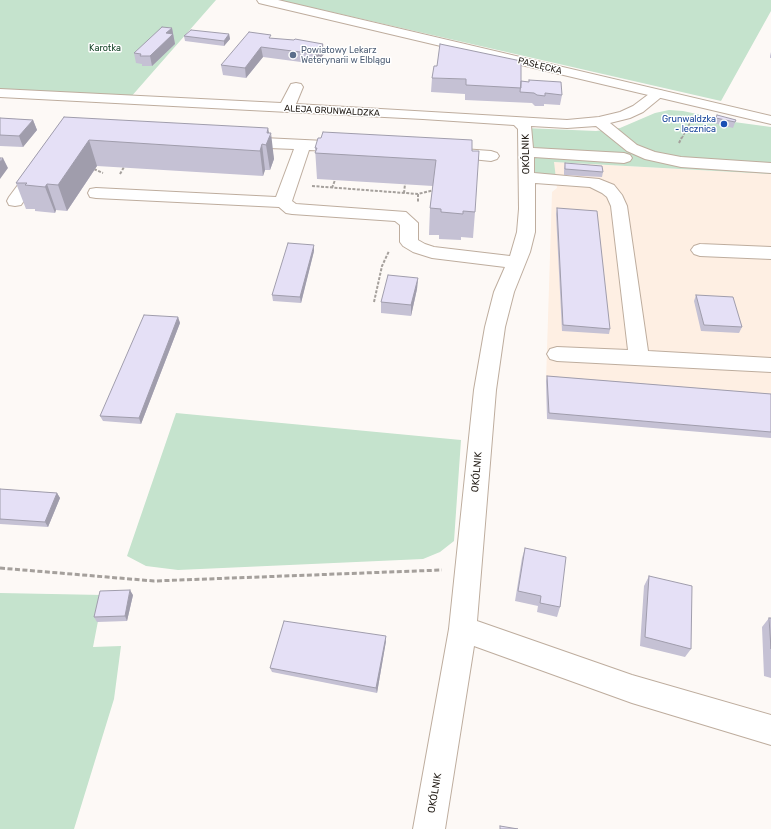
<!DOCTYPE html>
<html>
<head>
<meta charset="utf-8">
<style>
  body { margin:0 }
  canvas { display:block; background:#fdf9f6 }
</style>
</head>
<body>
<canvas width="771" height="829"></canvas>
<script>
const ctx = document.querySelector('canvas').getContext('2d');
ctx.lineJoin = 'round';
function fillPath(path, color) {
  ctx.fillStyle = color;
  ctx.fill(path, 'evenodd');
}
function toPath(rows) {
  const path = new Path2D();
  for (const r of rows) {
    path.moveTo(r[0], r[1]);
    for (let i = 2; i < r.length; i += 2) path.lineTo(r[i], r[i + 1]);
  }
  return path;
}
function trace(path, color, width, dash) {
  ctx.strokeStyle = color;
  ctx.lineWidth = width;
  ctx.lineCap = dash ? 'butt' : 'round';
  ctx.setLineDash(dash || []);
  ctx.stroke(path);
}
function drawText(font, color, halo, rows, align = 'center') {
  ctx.font = font + ' Rubik,sans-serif';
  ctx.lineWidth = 3;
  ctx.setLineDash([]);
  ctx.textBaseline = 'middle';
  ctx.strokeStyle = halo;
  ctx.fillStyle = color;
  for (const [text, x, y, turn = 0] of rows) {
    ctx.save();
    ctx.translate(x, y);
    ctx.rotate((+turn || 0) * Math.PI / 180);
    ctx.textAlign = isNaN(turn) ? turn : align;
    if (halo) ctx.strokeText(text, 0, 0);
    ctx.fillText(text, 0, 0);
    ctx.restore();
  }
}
fillPath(toPath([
  [553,162,771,174,771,438,546,381,552,192,557,188]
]), '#feefe3');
fillPath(toPath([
  [0,0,216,0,130,98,0,90],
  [279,0,771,0,771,11,721,101],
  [669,110,683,111,734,122,771,127,771,174,554,162,556,179,526,177,525,128,596,131,620,128,655,113],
  [176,413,461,440,454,541,440,552,423,559,178,570,146,566,127,556],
  [0,593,103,595,93,647,121,646,114,699,74,829,0,829]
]), '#c5e3cd');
const minor = toPath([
  [296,83,301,84,303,87,296,104,567,120,599,117,620,112,633,106,653,91,658,90,663,91,665,94,643,112,630,118,610,123,637,145,655,152,681,157,771,163,771,173,681,167,645,159,627,151,596,126,567,128,531,126,533,148,624,153,630,155,632,158,630,161,624,163,534,157,534,173,599,179,614,185,622,195,627,206,648,351,771,358,771,372,557,361,550,359,547,354,550,349,557,347,628,350,611,206,607,197,602,193,590,187,535,183,535,232,530,252,514,292,505,327,496,390,477,621,632,675,771,715,771,745,632,703,474,646,445,829,413,829,449,629,474,390,485,327,494,292,505,267,432,258,413,252,403,246,400,242,400,225,395,221,292,214,286,213,279,207,96,198,90,197,88,193,90,189,96,188,276,197,294,149,243,147,238,145,235,142,238,139,243,137,346,142,351,144,354,147,351,150,346,152,309,150,292,201,296,204,406,212,418,223,418,240,425,244,434,247,510,256,517,232,519,209,518,129,514,125,423,119,0,97,0,89,281,103,291,84,296,83],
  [448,148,491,151,497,153,499,156,497,159,491,161,442,156,440,153,442,150,448,148],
  [38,164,44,166,46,169,21,205,15,206,9,205,7,201,9,197,32,166,38,164],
  [700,244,771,247,771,259,700,256,694,254,691,250,694,246,700,244]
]);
const major = toPath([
  [257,0,278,0,771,116,771,124,263,4,259,3,257,0]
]);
trace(minor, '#bead9e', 2);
trace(major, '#bead9e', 2);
trace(toPath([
  [682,138,692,119]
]), '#a5a09c', 1.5, [2.5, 1]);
trace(toPath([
  [679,143,682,137],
  [94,169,103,173],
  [120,174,124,167],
  [312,186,418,194,434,190],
  [332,188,335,180],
  [404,193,405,184],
  [418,194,418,203],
  [374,302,382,266,389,251]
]), '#a5a09c', 2, [3, 1.5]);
trace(toPath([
  [0,568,154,581,442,570]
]), '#a5a09c', 3, [5, 2.5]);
fillPath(minor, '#fff');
fillPath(major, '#fff');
fillPath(toPath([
  [172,28,175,44,152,66,142,66,142,64,136,63,134,53],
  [229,34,230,39,224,46,185,41,184,36],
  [272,38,324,54,316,64,263,57,246,78,223,75,221,65],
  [771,52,771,58,770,58,770,56],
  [432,78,521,81,562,95,560,105,544,104,544,106,535,106,532,103,465,100,465,94,431,92],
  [64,117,269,133,274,159,270,170,265,170,263,176,97,166,67,211,56,210,55,213,35,211,35,209,26,209,16,183],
  [0,118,33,120,37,130,23,147,0,146],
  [716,118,736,120,733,128,714,123],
  [315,148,472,151,475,212,473,238,461,237,461,240,439,239,439,235,429,235,430,208,433,186,317,179],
  [565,163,603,172,602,177,564,175,564,169],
  [557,208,610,329,609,334,562,331,556,214],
  [314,251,301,303,273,301,272,295],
  [418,278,417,289,411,316,381,313,381,302],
  [696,295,742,327,739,333,701,331,694,301],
  [178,317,180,323,141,424,103,421,100,416],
  [547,376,771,394,771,438,547,419,546,381],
  [0,489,57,493,60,498,48,527,0,524],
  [525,548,560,607,557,617,537,612,538,606,515,601,522,558],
  [649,576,691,649,685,657,640,646,644,586],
  [133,595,127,621,97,622,94,617],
  [769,618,771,618,771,678,764,676,762,627],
  [386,641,377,693,272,672,270,668]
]), '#c5c1d4');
fillPath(toPath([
  [172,28,175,44,152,66,150,56,166,33],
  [229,34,230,39,224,46,224,41],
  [323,44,324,54,316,64,316,54],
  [261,47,263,57,246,78,245,68],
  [33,120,37,130,23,147,19,136],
  [268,128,270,137,271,133,274,159,270,170,266,145,267,133],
  [89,140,97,166,67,211,58,185],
  [262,144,265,170,263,176,260,151],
  [3,158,8,168,0,179,0,162],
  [47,184,56,210,55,213,45,187],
  [314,245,314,251,301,303,300,297],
  [418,278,417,289,411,316,411,305],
  [178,317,180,323,141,424,139,418],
  [57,493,60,498,48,527,45,522],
  [130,590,133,595,127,621,125,616],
  [386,636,386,641,377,693,376,688]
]), '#a09dac');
const building = toPath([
  [162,27,172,28,166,33,173,34,150,56,140,56,141,54,134,53,162,27],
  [191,30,229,34,224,41,184,36,191,30],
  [249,32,271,35,269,38,294,40,295,39,323,44,316,54,261,47,245,68,221,65,249,32],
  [440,44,521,61,521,88,466,85,466,79,432,78,434,66,437,66,440,44],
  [529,80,561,82,562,95,545,93,545,96,537,95,534,93,520,92,521,81,529,82,529,80],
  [717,115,736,120,735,122,716,118,717,115],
  [64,117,268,128,267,133,271,133,266,145,262,144,260,151,89,140,58,185,47,184,45,187,25,185,27,183,16,183,64,117],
  [0,118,33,120,19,136,0,135,0,118],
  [323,132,472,140,472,151,479,151,475,212,463,211,463,214,441,212,441,209,430,208,436,160,315,153,317,148,315,148,318,138,321,138,323,132],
  [0,158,3,158,0,162,0,158],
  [565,163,602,166,603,172,565,169,565,163],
  [557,208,597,211,610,329,563,325,557,208],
  [288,243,314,245,300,297,272,295,288,243],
  [388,275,418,278,411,305,381,302,388,275],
  [696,295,733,297,742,327,704,325,696,295],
  [144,315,178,317,139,418,100,416,144,315],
  [547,376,771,394,771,432,549,413,547,376],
  [0,489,57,493,45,522,0,519,0,489],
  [525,548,566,557,560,607,540,603,541,596,518,591,525,548],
  [649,576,692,586,691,649,645,637,649,576],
  [130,590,125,616,94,617,100,591,130,590],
  [769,618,771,618,771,649,769,618],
  [284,621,386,636,376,688,270,668,284,621],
  [500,826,518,829,500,829,500,826]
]);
fillPath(building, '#e5e0f6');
trace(building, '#a09dac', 1);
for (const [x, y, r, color] of [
  [293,55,4,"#5c6f8a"],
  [724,124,4,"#1a4fb4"]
]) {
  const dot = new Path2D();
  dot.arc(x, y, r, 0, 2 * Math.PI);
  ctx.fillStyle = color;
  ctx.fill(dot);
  trace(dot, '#fff', 1.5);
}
drawText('9px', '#0d3d20', '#fff', [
  ["Karotka",105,48]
]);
drawText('9px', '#4e5e75', '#fff', [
  ["Powiatowy Lekarz",301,50],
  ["Weterynarii w Elblągu",301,60]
], 'left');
drawText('9px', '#27211b', '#fff', [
  ["PASŁĘCKA",540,66,14],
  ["ALEJA GRUNWALDZKA",332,111,3]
]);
drawText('9px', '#164399', '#fff', [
  ["Grunwaldzka",716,119],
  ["- lecznica",716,129]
], 'right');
drawText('10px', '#27211b', '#fff', [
  ["OKÓLNIK",526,154,-91],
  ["OKÓLNIK",477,472,-85],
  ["OKÓLNIK",435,793,-80]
]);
</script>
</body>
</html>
